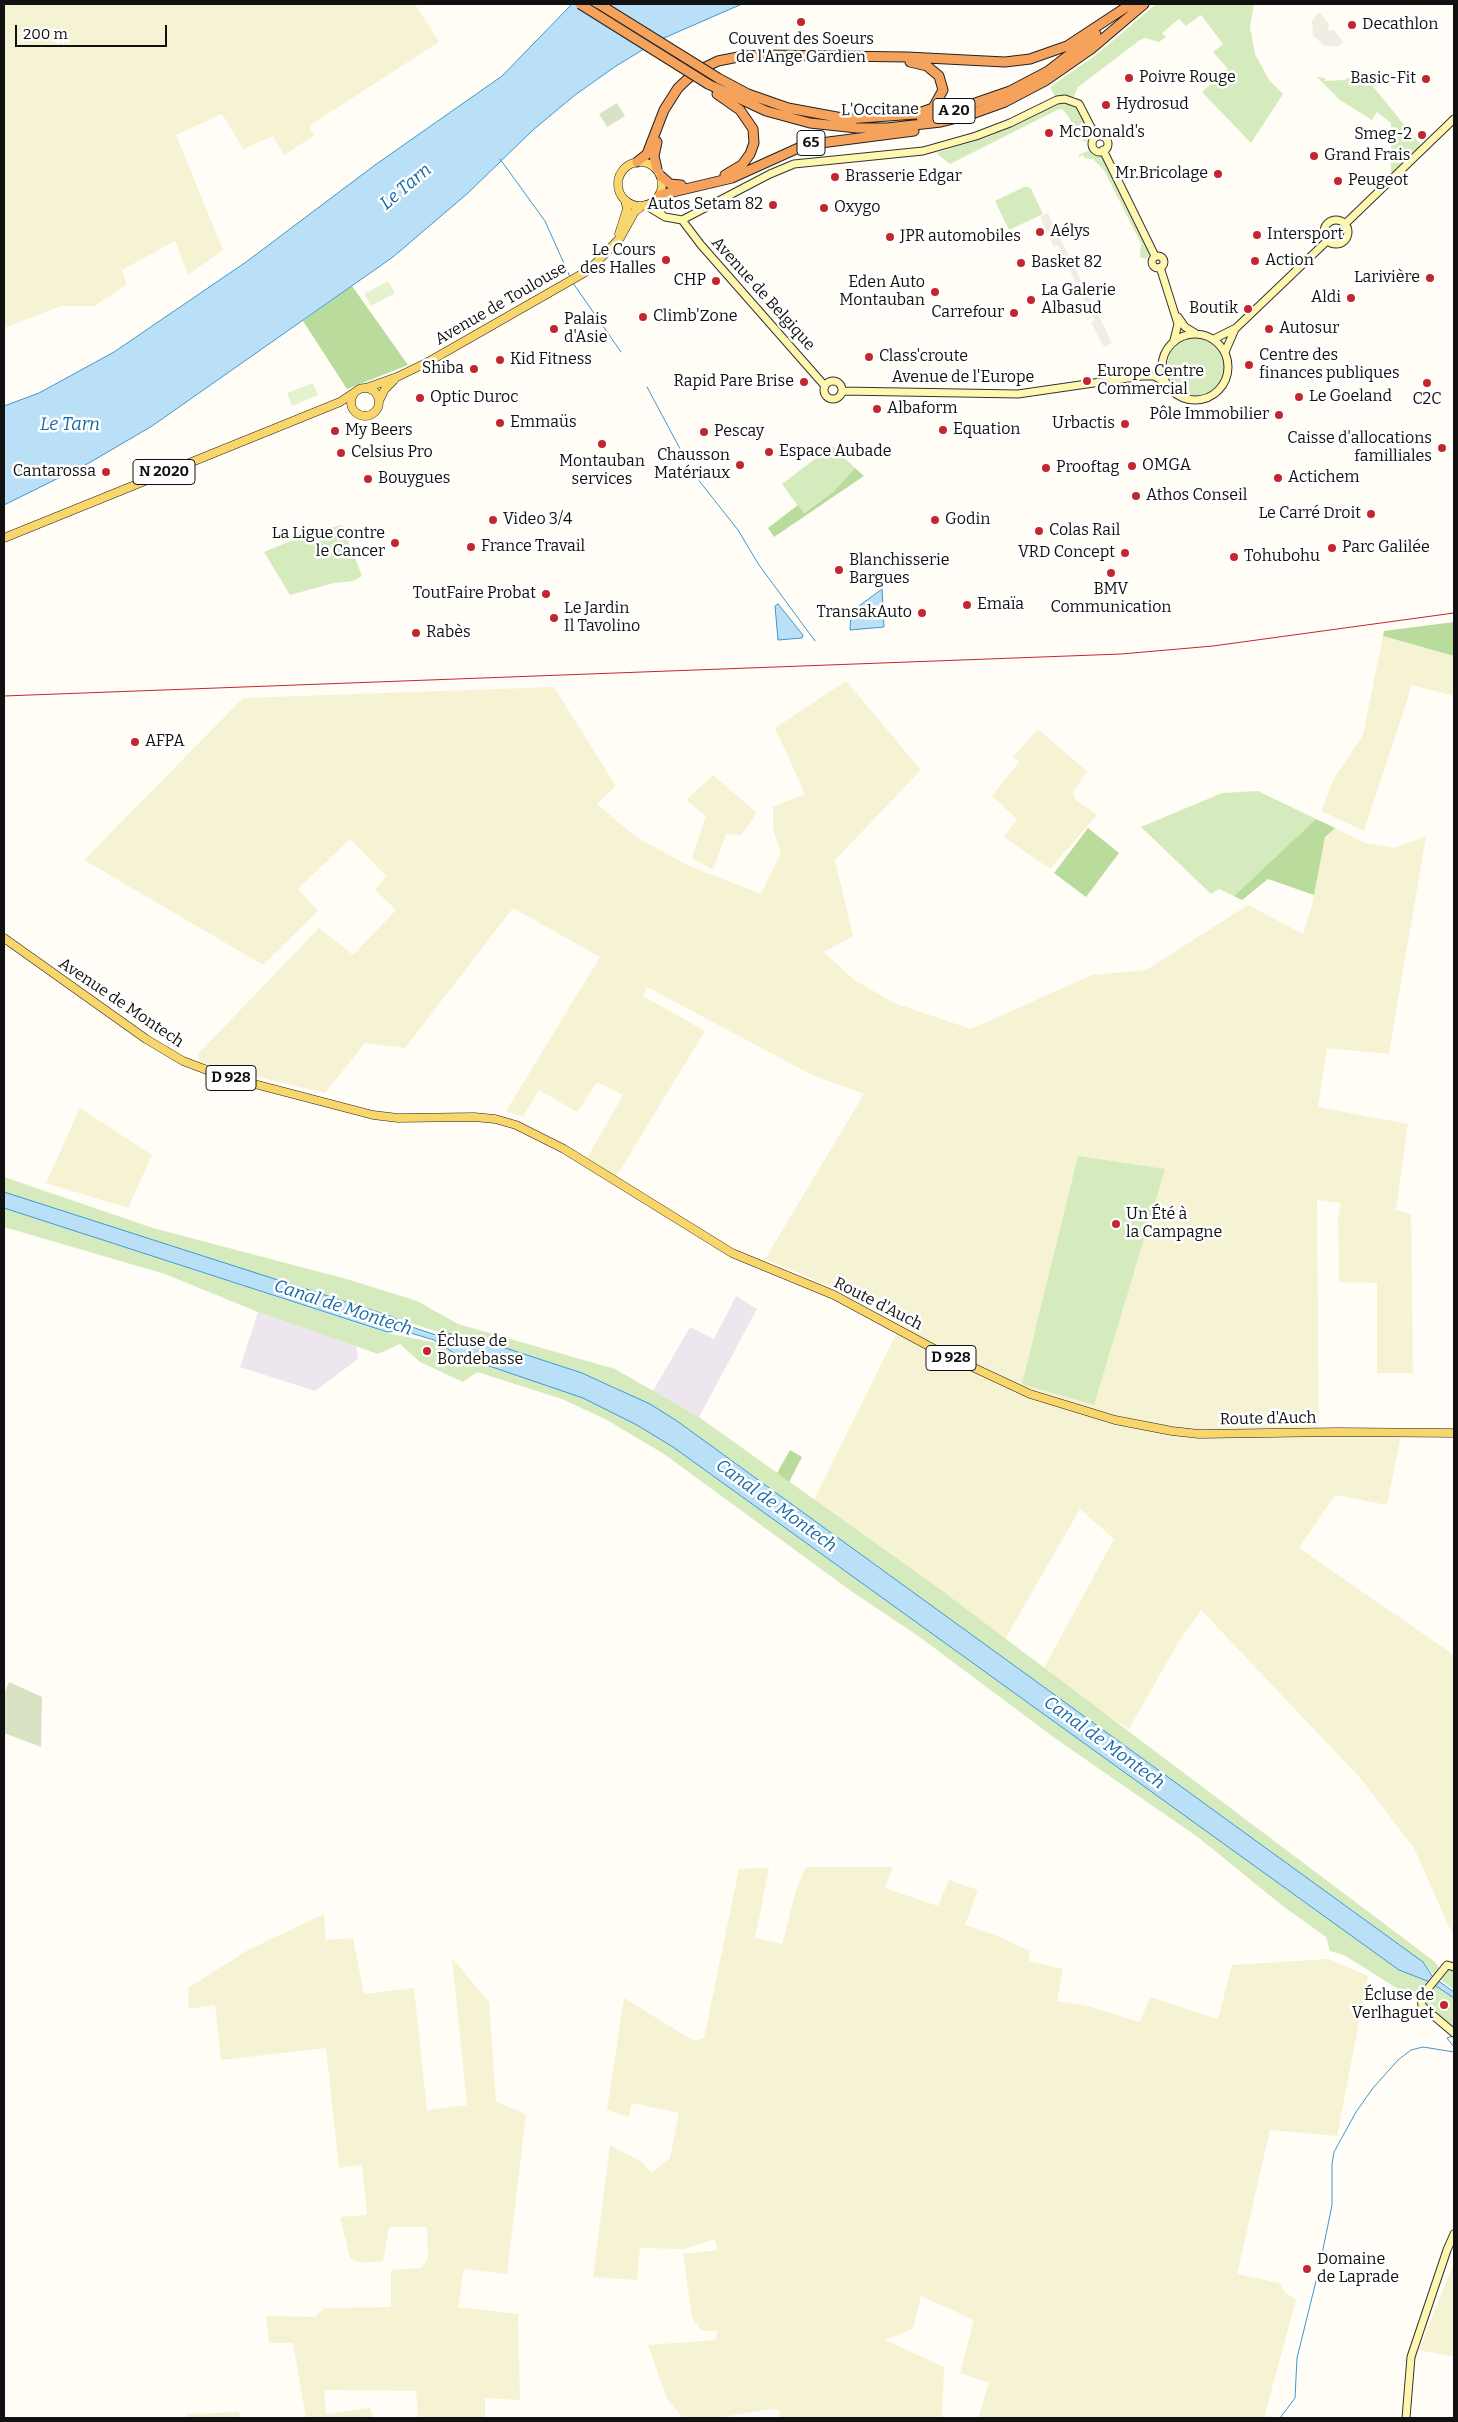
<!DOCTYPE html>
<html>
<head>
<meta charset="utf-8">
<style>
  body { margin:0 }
  #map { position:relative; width:1458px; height:2422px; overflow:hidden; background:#fffdf5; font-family:Bitter,serif }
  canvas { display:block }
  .frame { position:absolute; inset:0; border:5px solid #111; pointer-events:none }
  .scale { position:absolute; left:15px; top:25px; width:152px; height:22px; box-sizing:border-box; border:2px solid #111; border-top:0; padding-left:6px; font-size:15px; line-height:18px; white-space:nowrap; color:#111; -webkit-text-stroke:4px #fff; paint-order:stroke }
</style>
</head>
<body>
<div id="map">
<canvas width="1458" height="2422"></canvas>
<div class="frame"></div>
<div class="scale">200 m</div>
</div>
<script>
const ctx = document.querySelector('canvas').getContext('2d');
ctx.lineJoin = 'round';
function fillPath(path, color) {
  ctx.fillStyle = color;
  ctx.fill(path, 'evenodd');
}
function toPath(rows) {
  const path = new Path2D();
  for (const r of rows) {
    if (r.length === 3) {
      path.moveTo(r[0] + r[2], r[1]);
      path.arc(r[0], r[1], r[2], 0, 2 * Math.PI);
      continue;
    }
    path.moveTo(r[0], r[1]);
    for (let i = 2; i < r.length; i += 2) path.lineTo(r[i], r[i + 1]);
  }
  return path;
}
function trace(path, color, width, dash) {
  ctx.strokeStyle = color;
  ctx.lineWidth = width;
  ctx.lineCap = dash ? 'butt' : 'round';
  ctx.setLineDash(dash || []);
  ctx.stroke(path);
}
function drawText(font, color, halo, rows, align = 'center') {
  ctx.font = font + ' Bitter,serif';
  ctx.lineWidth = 5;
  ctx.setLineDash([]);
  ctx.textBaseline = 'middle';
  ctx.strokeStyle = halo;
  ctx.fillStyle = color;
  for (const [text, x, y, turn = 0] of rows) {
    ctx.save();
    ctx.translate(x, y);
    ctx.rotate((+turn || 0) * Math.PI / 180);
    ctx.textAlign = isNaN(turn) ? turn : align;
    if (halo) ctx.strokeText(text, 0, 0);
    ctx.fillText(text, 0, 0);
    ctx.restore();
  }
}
fillPath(toPath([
  [736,1296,757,1309,699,1417,653,1391,690,1327,714,1339],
  [258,1312,356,1346,358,1359,315,1391,240,1367]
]), '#eee6ef');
fillPath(toPath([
  [4,4,415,4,439,42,309,126,314,136,284,155,273,136,243,149,222,114,176,135,223,250,188,275,175,241,122,270,127,285,94,306,61,306,4,328],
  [1383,636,1454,656,1454,696,1412,685,1364,831,1321,811,1333,780,1363,735],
  [846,681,921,770,835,860,853,936,824,952,853,979,894,1003,971,1029,1092,975,1146,970,1248,905,1303,934,1312,905,1325,836,1335,828,1365,843,1395,848,1426,836,1389,1054,1327,1048,1318,1107,1408,1124,1396,1210,1411,1214,1413,1373,1377,1373,1377,1283,1339,1282,1338,1218,1341,1203,1317,1200,1319,1435,1401,1436,1387,1505,1335,1495,1299,1548,1454,1655,1454,1933,1450,1929,1414,1848,1361,1779,1201,1610,1178,1643,1129,1729,1100,1711,1044,1668,1114,1539,1080,1509,1005,1639,814,1500,902,1322,851,1295,765,1259,864,1094,812,1075,647,987,643,996,705,1031,616,1177,587,1158,623,1095,597,1082,577,1112,539,1090,523,1117,506,1111,600,957,513,908,405,1048,365,1043,325,1093,200,1063,198,1054,319,928,353,955,396,910,375,890,386,876,350,839,298,889,318,911,263,965,84,860,243,698,554,687,616,786,597,804,636,837,689,866,761,894,781,853,773,830,773,807,805,794,775,728],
  [1038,729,1087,771,1073,792,1075,799,1097,815,1050,869,1004,837,1017,819,992,796,1019,762,1013,757],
  [713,775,757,813,741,835,726,834,713,870,692,858,706,816,686,800],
  [80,1108,152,1155,128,1208,46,1183],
  [806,1867,893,1867,885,1888,938,1906,949,1880,978,1890,965,1925,995,1935,1030,1951,1029,1961,1063,1969,1057,2001,1084,2005,1140,2022,1150,1997,1218,2019,1232,1965,1328,1959,1368,1976,1337,2136,1270,2130,1237,2274,1280,2283,1285,2292,1296,2300,1265,2414,1266,2418,978,2418,989,2383,960,2373,974,2320,921,2296,913,2329,885,2340,944,2367,942,2418,779,2418,780,2411,769,2409,718,2418,683,2418,667,2399,648,2345,716,2340,717,2331,702,2331,692,2318,683,2254,718,2250,714,2239,685,2249,640,2248,637,2280,593,2277,610,2145,642,2162,651,2173,670,2158,679,2113,632,2103,629,2117,607,2110,624,1998,694,2041,704,2038,739,1869,769,1868,755,1938,782,1944,797,1887],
  [324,1914,326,1940,353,1938,364,1994,414,1988,427,2110,467,2105,452,1958,489,2002,496,2102,526,2114,507,2274,464,2269,458,2307,518,2314,520,2400,485,2398,485,2418,418,2418,416,2391,324,2390,326,2414,370,2408,373,2418,304,2418,306,2418,293,2343,269,2343,266,2316,315,2317,324,2308,391,2307,391,2270,421,2268,428,2259,427,2227,389,2227,383,2261,361,2263,350,2258,340,2217,367,2215,362,2165,339,2168,326,2048,221,2060,215,2005,189,2009,188,1988,248,1950],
  [1454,2262,1454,2357,1419,2350],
  [239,2412,240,2418,187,2418,186,2414]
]), '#f6f3d4');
fillPath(toPath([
  [1156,4,1254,4,1250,27,1255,54,1269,80,1283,94,1251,143,1202,92,1228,69,1213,52,1223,44,1201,15,1186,26,1179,19,1162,33,1166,37,1159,42,1145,38,1140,40,1078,87,1072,100,1057,100,1050,87,1096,55],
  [1362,73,1424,149,1395,176,1391,172,1391,123,1377,112,1372,120,1340,100,1317,77,1325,78,1325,81,1344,80],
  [1067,102,1079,110,1091,132,1088,141,1084,142,1068,116,1062,109,1057,110,950,164,936,153,988,137,1061,103],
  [1088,151,1102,156,1104,161,1147,246,1149,255,1146,259,1140,257,1141,244,1104,170,1093,159,1085,158,1083,155,1079,157,1079,155],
  [1024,187,1028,187,1031,189,1043,214,1009,230,995,201],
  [1196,367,29],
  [832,446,855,468,833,492,803,513,782,484],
  [342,525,362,576,353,581,334,583,290,595,264,552,310,533],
  [1258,791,1316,819,1234,896,1219,889,1211,894,1141,827,1222,793],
  [1078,1156,1165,1169,1094,1405,1022,1384],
  [4,1177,153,1228,350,1280,417,1301,458,1324,615,1369,699,1417,941,1590,1435,1962,1441,1971,1454,1967,1454,1990,1433,1974,1423,1962,677,1421,617,1388,582,1373,484,1341,441,1333,4,1192],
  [4,1208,387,1333,437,1343,457,1355,583,1398,637,1425,673,1447,1399,1970,1430,1982,1454,1998,1454,2033,1422,2006,1421,1998,1411,1997,1344,1955,1330,1951,1326,1937,1284,1907,1199,1838,1056,1739,921,1638,851,1591,664,1454,607,1420,562,1399,477,1372,463,1382,420,1362,400,1344,378,1354,258,1312,165,1274,4,1227]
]), '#d5ebbd');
fillPath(toPath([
  [352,286,408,365,347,389,303,321],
  [855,468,864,476,774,537,768,528,798,505,804,513,833,492],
  [1454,622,1454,656,1383,636,1384,631],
  [1316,819,1335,828,1325,837,1314,895,1268,879,1242,900,1234,896],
  [1088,828,1119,853,1086,897,1054,873],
  [790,1450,802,1457,789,1482,777,1473]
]), '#b9dc9c');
fillPath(toPath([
  [617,103,625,116,607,127,599,114],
  [9,1682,42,1697,41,1747,4,1733,4,1694]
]), '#d9e3c4');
fillPath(toPath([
  [388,281,395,293,371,306,364,294],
  [313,383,318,395,292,406,287,393]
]), '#e6f2cf');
fillPath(toPath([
  [1319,12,1329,24,1328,30,1334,30,1343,42,1338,47,1325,46,1313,36,1312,21],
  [1048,213,1112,343,1104,347,1091,322,1095,320,1092,313,1088,315,1083,306,1086,304,1058,246,1054,247,1051,241,1055,238,1051,231,1047,232,1040,217]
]), '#f1ede2');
const water = toPath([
  [572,4,742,4,657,41,616,66,575,95,533,130,468,193,393,257,152,426,89,463,4,505,4,406,39,393,114,352,246,262,375,165,502,76,572,4],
  [882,589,884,627,850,630,851,612,882,589],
  [778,604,803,635,802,638,778,640,775,606,778,604],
  [4,1192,393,1317,406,1325,439,1336,441,1333,451,1334,484,1341,582,1373,650,1404,677,1421,1423,1962,1433,1977,1454,1992,1454,1998,1430,1982,1399,1970,673,1447,637,1425,583,1398,457,1355,434,1340,404,1331,387,1332,4,1208,4,1192]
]);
fillPath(water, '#b9e0f7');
trace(water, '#3f96cf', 1);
trace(toPath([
  [500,159,545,221,570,277],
  [573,283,621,352],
  [647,387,693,473,738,530,759,565,815,641],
  [1453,2036,1447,2038,1454,2047],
  [1320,2264,1332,2205,1332,2164,1334,2152,1356,2112,1373,2088,1398,2060,1411,2050,1423,2047,1454,2052],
  [1280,2418,1295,2398,1297,2358,1318,2273]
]), '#3f96cf', 1);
const secondary = toPath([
  [1100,144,8],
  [1103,150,1155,256],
  [657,199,661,213],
  [645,205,665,217,682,220,770,174,794,164,923,151,976,136,1010,123,1057,100,1065,99,1079,104,1096,137],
  [682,220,701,245,825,386],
  [1336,232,12],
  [1345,224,1454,119],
  [1158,262,6],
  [1160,267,1178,324,1174,340],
  [1178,317,1185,327,1195,333],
  [1195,367,33],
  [1214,339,1234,329],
  [1225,352,1235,329,1328,240],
  [833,390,9],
  [843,391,1018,394,1142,376,1154,376,1165,382],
  [1454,1967,1447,1965,1421,1997,1422,2006,1454,2033],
  [1406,2418,1411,2357,1447,2250,1454,2234]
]);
const primary = toPath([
  [640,184,22],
  [619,234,627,209,625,200],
  [365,402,14],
  [366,388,397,377,428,362,589,270,620,238,635,211,643,206],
  [379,401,385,389,394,380],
  [4,538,340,402,355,392],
  [4,938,146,1039,183,1061,220,1075,373,1115,398,1118,474,1117,495,1119,516,1125,564,1149,732,1253,834,1295,938,1351,1030,1394,1115,1420,1172,1431,1199,1434,1337,1432,1454,1433]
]);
const highway = toPath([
  [718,78,748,94,788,108,853,120],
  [708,84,766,111,810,123,857,128,887,128,941,122,969,115,1005,102,1045,81,1091,49,1144,4],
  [717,94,740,110,753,129,754,143,750,154,742,165,725,175],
  [921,117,955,110,1010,91,1048,71,1096,34],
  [847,119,916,114,933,108,943,90,939,76,927,66,910,62],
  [657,142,654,156,657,169],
  [637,162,647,154,664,110,678,88,695,72,718,61,743,56,766,55,907,57,1005,62,1030,59,1067,46,1131,4],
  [661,176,670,184,681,185],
  [660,195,732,178,805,145,914,131]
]);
trace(secondary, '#333', 9);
trace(primary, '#222', 9);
trace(highway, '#222', 11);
trace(secondary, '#fff6b0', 7);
trace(primary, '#f9d66b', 8);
trace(highway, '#f5a25d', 9);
trace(toPath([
  [4,696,1121,654,1213,646,1454,613]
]), '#c4262e', 1);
const highwayBridge = toPath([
  [580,4,708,84],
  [599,4,718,78]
]);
trace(highwayBridge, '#222', 11, []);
trace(highwayBridge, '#f5a25d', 9);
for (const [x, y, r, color] of [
  [801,22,5,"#c4262e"],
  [1352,25,5,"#c4262e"],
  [1129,78,5,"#c4262e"],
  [1426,79,5,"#c4262e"],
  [1106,105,5,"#c4262e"],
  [1049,133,5,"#c4262e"],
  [1422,135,5,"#c4262e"],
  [1314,156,5,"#c4262e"],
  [1218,174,5,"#c4262e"],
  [835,177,5,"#c4262e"],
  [1338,181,5,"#c4262e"],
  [773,205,5,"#c4262e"],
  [824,208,5,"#c4262e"],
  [1040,232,5,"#c4262e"],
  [1257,235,5,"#c4262e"],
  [890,237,5,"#c4262e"],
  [666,260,5,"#c4262e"],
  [1255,261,5,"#c4262e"],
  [1021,263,5,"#c4262e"],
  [1430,278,5,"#c4262e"],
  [716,281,5,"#c4262e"],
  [935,292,5,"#c4262e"],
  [1351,298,5,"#c4262e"],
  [1031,300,5,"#c4262e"],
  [1248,309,5,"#c4262e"],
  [1014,313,5,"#c4262e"],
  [643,317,5,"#c4262e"],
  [554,329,5,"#c4262e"],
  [1269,329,5,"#c4262e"],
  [869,357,5,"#c4262e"],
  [500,360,5,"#c4262e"],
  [1249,365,5,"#c4262e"],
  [474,369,5,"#c4262e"],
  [1087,381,5,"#c4262e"],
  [804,382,5,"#c4262e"],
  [1427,383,5,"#c4262e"],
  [1299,397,5,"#c4262e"],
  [420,398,5,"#c4262e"],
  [877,409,5,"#c4262e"],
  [1279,415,5,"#c4262e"],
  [500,423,5,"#c4262e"],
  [1125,424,5,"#c4262e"],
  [943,430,5,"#c4262e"],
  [335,431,5,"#c4262e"],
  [704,432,5,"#c4262e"],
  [602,444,5,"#c4262e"],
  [1442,448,5,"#c4262e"],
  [769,452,5,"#c4262e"],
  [341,453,5,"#c4262e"],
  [740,465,5,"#c4262e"],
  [1132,466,5,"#c4262e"],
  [1046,468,5,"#c4262e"],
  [106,472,5,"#c4262e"],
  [1278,478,5,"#c4262e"],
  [368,479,5,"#c4262e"],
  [1136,496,5,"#c4262e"],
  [1371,514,5,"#c4262e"],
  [493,520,5,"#c4262e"],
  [935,520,5,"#c4262e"],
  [1039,531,5,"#c4262e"],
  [395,543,5,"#c4262e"],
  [471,547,5,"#c4262e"],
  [1332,548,5,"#c4262e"],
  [1125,553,5,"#c4262e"],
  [1234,557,5,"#c4262e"],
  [839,570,5,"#c4262e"],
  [1111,573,5,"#c4262e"],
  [546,594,5,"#c4262e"],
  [967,605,5,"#c4262e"],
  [922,613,5,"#c4262e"],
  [554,618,5,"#c4262e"],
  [416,633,5,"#c4262e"],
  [135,742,5,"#c4262e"],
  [1116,1224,5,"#c4262e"],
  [427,1351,5,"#c4262e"],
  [1444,2005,5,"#c4262e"],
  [1307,2269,5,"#c4262e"]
]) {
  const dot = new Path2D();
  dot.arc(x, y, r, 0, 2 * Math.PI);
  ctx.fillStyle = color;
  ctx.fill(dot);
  trace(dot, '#fff', 2);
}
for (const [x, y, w] of [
  [954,111,42],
  [811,143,28],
  [164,472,62],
  [231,1078,50],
  [951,1358,50]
]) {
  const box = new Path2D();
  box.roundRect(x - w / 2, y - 12.5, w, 25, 4);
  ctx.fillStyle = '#fff';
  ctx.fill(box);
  trace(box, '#111', 1);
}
drawText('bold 15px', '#111', null, [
  ["A 20",954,111],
  ["65",811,143],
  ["N 2020",164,472],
  ["D 928",231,1078],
  ["D 928",951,1358]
]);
drawText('16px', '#111', '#fff', [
  ["Decathlon",1362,25],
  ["Couvent des Soeurs",801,40,"center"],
  ["de l'Ange Gardien",801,58,"center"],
  ["Poivre Rouge",1139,78],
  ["Basic-Fit",1416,79,"right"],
  ["Hydrosud",1116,105],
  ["McDonald's",1059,133],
  ["Smeg-2",1412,135,"right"],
  ["Grand Frais",1324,156],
  ["Mr.Bricolage",1208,174,"right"],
  ["Brasserie Edgar",845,177],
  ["Peugeot",1348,181],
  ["Autos Setam 82",763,205,"right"],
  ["Oxygo",834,208],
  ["Aélys",1050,232],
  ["Intersport",1267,235],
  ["JPR automobiles",900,237],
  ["Le Cours",656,251,"right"],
  ["des Halles",656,269,"right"],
  ["Action",1265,261],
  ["Basket 82",1031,263],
  ["Larivière",1420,278,"right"],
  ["CHP",706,281,"right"],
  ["Eden Auto",925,283,"right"],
  ["Montauban",925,301,"right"],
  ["La Galerie",1041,291],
  ["Albasud",1041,309],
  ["Aldi",1341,298,"right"],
  ["Boutik",1238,309,"right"],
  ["Carrefour",1004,313,"right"],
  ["Climb'Zone",653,317],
  ["Palais",564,320],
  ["d'Asie",564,338],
  ["Autosur",1279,329],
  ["Centre des",1259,356],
  ["finances publiques",1259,374],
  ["Class'croute",879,357],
  ["Kid Fitness",510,360],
  ["Shiba",464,369,"right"],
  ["Europe Centre",1097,372],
  ["Commercial",1097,390],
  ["Rapid Pare Brise",794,382,"right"],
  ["Le Goeland",1309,397],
  ["Optic Duroc",430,398],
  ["C2C",1427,400,"center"],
  ["Albaform",887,409],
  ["Pôle Immobilier",1269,415,"right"],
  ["Emmaüs",510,423],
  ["Urbactis",1115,424,"right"],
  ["Equation",953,430],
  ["My Beers",345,431],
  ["Pescay",714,432],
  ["Caisse d'allocations",1432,439,"right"],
  ["familliales",1432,457,"right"],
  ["Espace Aubade",779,452],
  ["Celsius Pro",351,453],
  ["Chausson",730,456,"right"],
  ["Matériaux",730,474,"right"],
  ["Montauban",602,462,"center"],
  ["services",602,480,"center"],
  ["OMGA",1142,466],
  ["Prooftag",1056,468],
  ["Cantarossa",96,472,"right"],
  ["Actichem",1288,478],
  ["Bouygues",378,479],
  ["Athos Conseil",1146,496],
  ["Le Carré Droit",1361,514,"right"],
  ["Video 3/4",503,520],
  ["Godin",945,520],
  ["Colas Rail",1049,531],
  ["La Ligue contre",385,534,"right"],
  ["le Cancer",385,552,"right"],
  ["France Travail",481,547],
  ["Parc Galilée",1342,548],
  ["VRD Concept",1115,553,"right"],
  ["Tohubohu",1244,557],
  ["Blanchisserie",849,561],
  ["Bargues",849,579],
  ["BMV",1111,590,"center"],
  ["Communication",1111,608,"center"],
  ["ToutFaire Probat",536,594,"right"],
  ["Emaïa",977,605],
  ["Le Jardin",564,609],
  ["Il Tavolino",564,627],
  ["TransakAuto",912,613,"right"],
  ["Rabès",426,633],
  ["AFPA",145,742],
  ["Un Été à",1126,1215],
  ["la Campagne",1126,1233],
  ["Écluse de",437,1342],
  ["Bordebasse",437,1360],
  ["Écluse de",1434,1996,"right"],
  ["Verlhaguet",1434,2014,"right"],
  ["Domaine",1317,2260],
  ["de Laprade",1317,2278]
], 'left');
drawText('16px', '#111', '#fff', [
  ["L'Occitane",880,110,-1],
  ["Avenue de Belgique",763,294,48],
  ["Avenue de Toulouse",501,304,-30],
  ["Avenue de l'Europe",963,378],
  ["Avenue de Montech",121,1003,34],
  ["Route d'Auch",878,1304,27],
  ["Route d'Auch",1268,1419,-1]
]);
drawText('italic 18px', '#1768a6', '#fff', [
  ["Le Tarn",406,187,-40],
  ["Le Tarn",70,425],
  ["Canal de Montech",343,1308,18],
  ["Canal de Montech",776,1506,36],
  ["Canal de Montech",1104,1743,36]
]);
</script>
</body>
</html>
